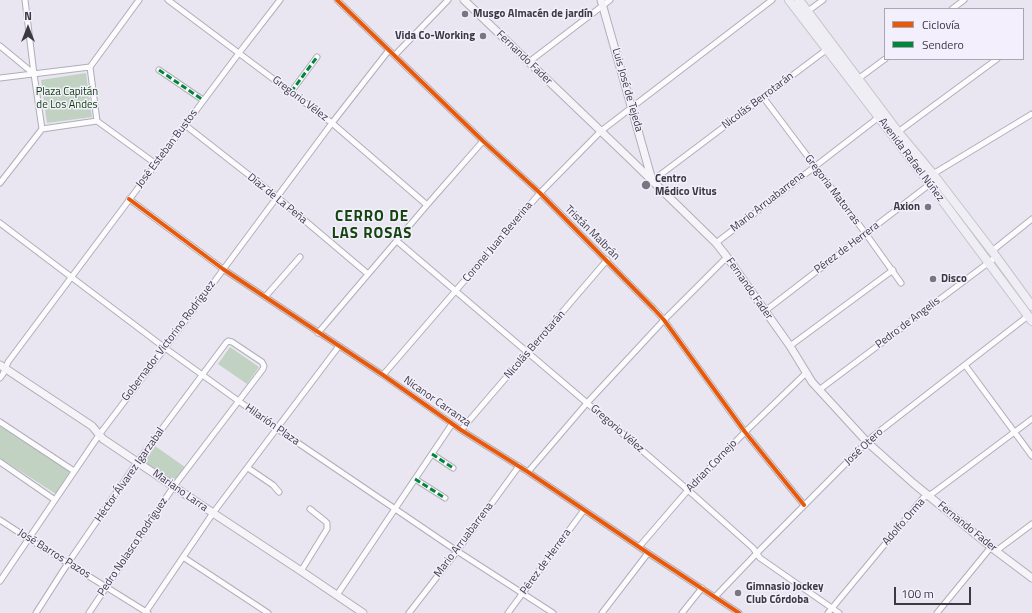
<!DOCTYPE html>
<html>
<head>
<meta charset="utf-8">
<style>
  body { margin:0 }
  #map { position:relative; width:1032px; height:613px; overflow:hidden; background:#e9e6f2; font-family:"Titillium Web",sans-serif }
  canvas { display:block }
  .legend { position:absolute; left:884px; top:8px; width:140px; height:52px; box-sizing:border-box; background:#f3effd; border:1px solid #a9a6b2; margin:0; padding:5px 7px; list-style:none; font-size:12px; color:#3b3942 }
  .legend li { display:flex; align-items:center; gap:8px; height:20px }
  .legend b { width:20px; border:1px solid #a9a6b2 }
  .north { position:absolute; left:8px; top:8px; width:40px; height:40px; -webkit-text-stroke:3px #f3effd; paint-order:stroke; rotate:0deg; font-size:11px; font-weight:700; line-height:16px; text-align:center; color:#3b3942 }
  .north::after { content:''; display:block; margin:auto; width:14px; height:18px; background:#3b3942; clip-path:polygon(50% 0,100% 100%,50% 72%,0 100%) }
  .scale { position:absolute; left:894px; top:587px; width:77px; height:18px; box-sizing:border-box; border:2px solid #3b3942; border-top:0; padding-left:5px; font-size:12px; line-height:14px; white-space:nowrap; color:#3b3942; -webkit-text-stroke:3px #f3effd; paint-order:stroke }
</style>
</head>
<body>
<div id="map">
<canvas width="1032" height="613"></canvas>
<ul class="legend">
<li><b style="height:5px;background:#e8590c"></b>Ciclovía</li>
<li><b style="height:5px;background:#00873e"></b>Sendero</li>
</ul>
<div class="north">N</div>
<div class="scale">100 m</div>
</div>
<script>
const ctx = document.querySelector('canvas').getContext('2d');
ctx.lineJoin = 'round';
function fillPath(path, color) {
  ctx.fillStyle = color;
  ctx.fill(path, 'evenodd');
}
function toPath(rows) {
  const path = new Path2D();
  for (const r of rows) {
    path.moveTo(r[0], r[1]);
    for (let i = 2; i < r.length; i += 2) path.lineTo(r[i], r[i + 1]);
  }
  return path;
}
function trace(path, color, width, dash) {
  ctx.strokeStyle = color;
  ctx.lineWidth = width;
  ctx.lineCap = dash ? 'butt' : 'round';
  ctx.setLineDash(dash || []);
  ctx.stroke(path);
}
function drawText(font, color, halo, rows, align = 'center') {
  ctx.font = font + ' "Titillium Web",sans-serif';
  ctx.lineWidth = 3;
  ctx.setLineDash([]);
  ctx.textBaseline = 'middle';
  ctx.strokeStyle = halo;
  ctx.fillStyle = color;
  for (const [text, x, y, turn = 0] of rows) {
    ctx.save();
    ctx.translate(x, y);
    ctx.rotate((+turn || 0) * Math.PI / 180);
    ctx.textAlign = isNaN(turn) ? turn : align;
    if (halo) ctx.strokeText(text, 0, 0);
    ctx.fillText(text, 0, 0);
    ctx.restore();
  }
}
fillPath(toPath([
  [86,73,92,117,47,123,41,80],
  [230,347,259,367,247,384,218,364],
  [0,426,70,471,56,494,0,458],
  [155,446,185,467,174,482,144,462]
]), '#c1d2c2');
const street = toPath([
  [25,0,34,74,42,129],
  [168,0,332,123,427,205],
  [337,0,483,141,540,193,654,309,664,320,745,432,804,505],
  [952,9,964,0],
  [808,11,823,0],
  [0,46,34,74],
  [395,55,448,0],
  [529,62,610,0],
  [159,70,203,100],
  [0,78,90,67],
  [858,79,885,59],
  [291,92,317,57],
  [763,97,866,234,901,283],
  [97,121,156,164],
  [185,125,277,197,368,274],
  [898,132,997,59],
  [933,174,1032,114],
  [652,181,826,50],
  [0,183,42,129,97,121,90,67,139,0],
  [129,199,223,269,383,375,461,430,528,472,648,553,739,613],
  [0,223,165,348,276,428,457,551,553,613],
  [397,241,587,403,688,490,753,548,760,558,839,613],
  [716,243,879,117],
  [992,251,1032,219],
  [265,297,300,257],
  [765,311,930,184],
  [318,333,427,205,483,141],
  [790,346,893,270],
  [965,365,1032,456],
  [383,375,540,193,601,131,772,0],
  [0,378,3,374,8,362,239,53,280,0],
  [819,390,996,257],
  [0,422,74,471],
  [461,430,607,260],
  [432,454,453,468],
  [0,462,55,500],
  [248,468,273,485,279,492],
  [528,472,587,403,664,320,727,257],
  [415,479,445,498],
  [0,520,29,539,148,613],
  [639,547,688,490,745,432,806,373],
  [996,551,1032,524],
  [183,557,268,613],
  [301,571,327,529,327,523,325,521,310,509],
  [0,581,99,435,165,348,332,123,389,50],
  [337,595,452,424],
  [715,597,757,553,872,437,1028,316],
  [36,613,68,563,138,461,226,343,228,341,232,342,262,362,264,366,263,369,174,486,89,613],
  [145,613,213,513,339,346],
  [409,613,457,551,519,466],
  [508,613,584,510],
  [602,613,648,553],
  [682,613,702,588],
  [828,613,923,498,933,493,1032,419],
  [937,613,991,547]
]);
const secondary = toPath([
  [464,0,630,159,716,243,727,257,790,346,812,382,867,442,913,483,996,551,1032,578],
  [601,0,652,180],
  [0,365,92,426,103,439,213,513,301,571,363,613]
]);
const primary = toPath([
  [789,0,930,184,1032,321],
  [799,0,898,132,933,174,992,251,1032,306]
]);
trace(street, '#b0aeb7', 7);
trace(secondary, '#b0aeb7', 9);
trace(primary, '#c5c3c9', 10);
trace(street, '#fcfbfd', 5);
trace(secondary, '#f6f4f8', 7);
trace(primary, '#efeef4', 8);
trace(toPath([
  [159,70,203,100],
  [291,92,317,57],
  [432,454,453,468],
  [415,479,445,498]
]), '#00873e', 3, [6, 3]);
trace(toPath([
  [337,0,483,141,540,193,654,309,664,320,745,432,804,505],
  [129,199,223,269,383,375,461,430,528,472,648,553,739,613]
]), '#e8590c', 4);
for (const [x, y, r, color] of [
  [465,14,4,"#787680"],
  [483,36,4,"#787680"],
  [646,185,5,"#787680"],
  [928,207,4,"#787680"],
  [933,279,4,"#787680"],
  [738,593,4,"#787680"]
]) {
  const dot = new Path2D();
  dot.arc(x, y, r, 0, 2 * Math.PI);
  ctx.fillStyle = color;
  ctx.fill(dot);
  trace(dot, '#f3effd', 1.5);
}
drawText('bold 11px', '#3b3942', '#f3effd', [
  ["Musgo Almacén de jardín",473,14],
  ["Vida Co-Working",475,36,"right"],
  ["Centro",655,179],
  ["Médico Vitus",655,192],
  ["Axion",920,207,"right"],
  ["Disco",941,279],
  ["Gimnasio Jockey",746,587],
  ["Club Córdoba",746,600]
], 'left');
drawText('11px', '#3b3942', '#f3effd', [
  ["Fernando Fader",524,58,44],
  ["Luis José de Tejeda",627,90,74],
  ["Gregorio Vélez",300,99,37],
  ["Nicolás Berrotarán",758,101,-37],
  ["José Esteban Bustos",167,149,-53],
  ["Avenida Rafael Núñez",911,160,53],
  ["Gregoria Matorras",832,190,53],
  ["Díaz de La Peña",277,199,39],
  ["Mario Arruabarrena",768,202,-38],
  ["Tristán Malbrán",592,233,45],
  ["Coronel Juan Beverina",498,242,-50],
  ["Pérez de Herrera",847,248,-37],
  ["Fernando Fader",749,289,55],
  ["Pedro de Angelis",908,323,-37],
  ["Gobernador Victorino Rodríguez",169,341,-53],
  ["Nicolás Berrotarán",535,345,-49],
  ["Nicanor Carranza",437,402,35],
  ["Hilarión Plaza",272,425,35],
  ["Gregorio Vélez",617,429,41],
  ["José Otero",864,447,-43],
  ["Adrian Cornejo",712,466,-46],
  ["Héctor Álvarez Igarzabal",130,475,-55],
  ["Mariano Larra",180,491,35],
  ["Adolfo Orma",904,522,-49],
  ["Fernando Fader",967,527,39],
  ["Mario Arruabarrena",464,540,-53],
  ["Pedro Nolasco Rodríguez",133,547,-56],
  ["José Barros Pazos",54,554,32],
  ["Pérez de Herrera",546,562,-54]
]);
drawText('11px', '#093e02', '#f3effd', [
  ["Plaza Capitán",67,92],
  ["de Los Andes",67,105]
]);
ctx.letterSpacing = '1px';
drawText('bold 15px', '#14450c', '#f3effd', [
  ["CERRO DE",372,217],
  ["LAS ROSAS",372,234]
]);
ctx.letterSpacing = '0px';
</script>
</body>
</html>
